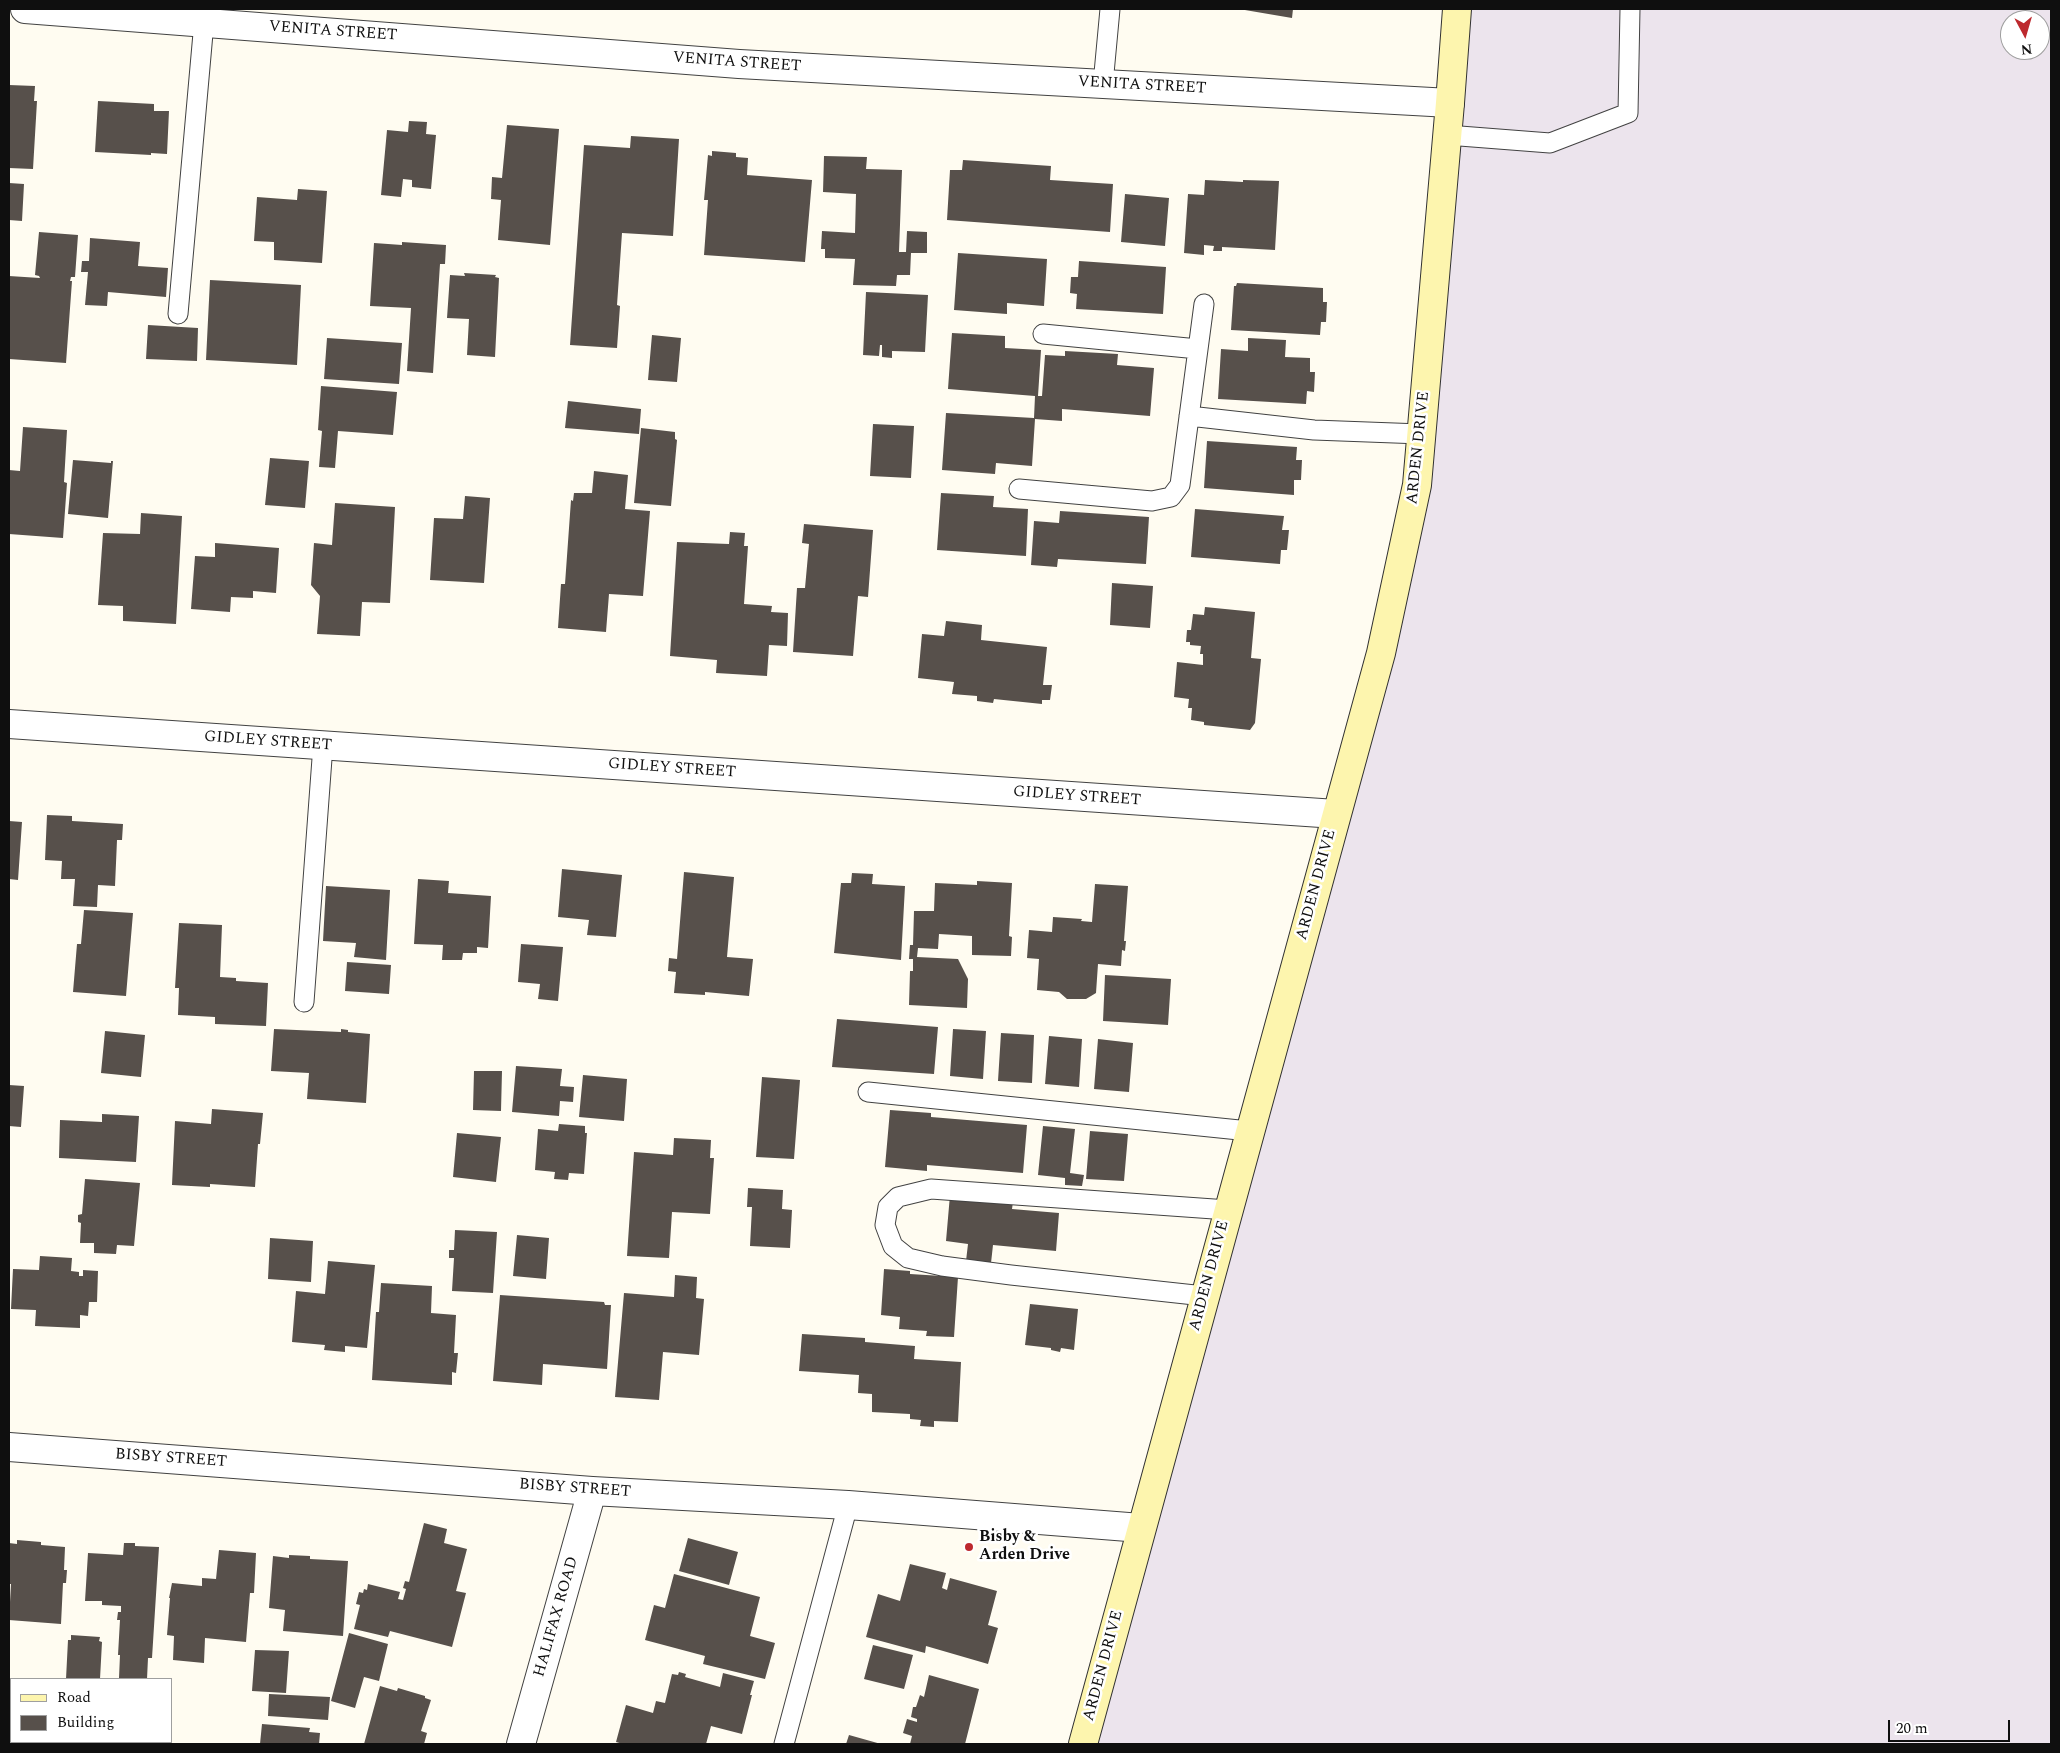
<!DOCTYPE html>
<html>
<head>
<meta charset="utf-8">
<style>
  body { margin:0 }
  #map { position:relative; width:2060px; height:1753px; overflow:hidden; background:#fffcf1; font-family:Spectral,serif }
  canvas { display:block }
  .frame { position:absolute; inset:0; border:10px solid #0f0f0f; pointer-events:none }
  .legend { position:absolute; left:10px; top:1678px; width:162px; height:65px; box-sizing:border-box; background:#fff; border:1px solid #9f9f9f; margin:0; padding:6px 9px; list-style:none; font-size:15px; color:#0f0f0f }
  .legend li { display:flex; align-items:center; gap:10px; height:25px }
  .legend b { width:25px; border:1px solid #9f9f9f }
  .north { position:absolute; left:2000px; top:10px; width:50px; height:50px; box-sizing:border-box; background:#fff; border:1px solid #9f9f9f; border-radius:50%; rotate:174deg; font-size:14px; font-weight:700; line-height:20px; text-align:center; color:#0f0f0f }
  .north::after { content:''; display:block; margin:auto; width:18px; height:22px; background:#bd292e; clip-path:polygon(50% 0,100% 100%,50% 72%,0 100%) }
  .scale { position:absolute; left:1888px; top:1720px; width:122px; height:22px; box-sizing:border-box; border:2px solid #0f0f0f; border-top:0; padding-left:6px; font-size:15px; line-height:18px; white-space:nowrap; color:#0f0f0f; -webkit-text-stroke:4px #fff; paint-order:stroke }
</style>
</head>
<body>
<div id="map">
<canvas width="2060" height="1753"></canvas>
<div class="frame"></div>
<ul class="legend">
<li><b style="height:6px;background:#fdf5ae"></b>Road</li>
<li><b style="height:14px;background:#57504b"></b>Building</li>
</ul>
<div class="north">N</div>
<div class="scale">20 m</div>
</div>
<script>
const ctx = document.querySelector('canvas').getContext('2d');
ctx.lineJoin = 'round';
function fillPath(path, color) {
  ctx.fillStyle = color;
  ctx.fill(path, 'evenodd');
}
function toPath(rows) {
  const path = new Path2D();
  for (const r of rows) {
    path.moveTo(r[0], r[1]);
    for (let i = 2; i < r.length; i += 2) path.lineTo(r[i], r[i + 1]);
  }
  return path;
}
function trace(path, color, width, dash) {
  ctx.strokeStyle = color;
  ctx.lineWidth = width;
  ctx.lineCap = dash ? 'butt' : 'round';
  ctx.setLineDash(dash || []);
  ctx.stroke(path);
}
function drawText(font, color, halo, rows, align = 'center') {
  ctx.font = font + ' Spectral,serif';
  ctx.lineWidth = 5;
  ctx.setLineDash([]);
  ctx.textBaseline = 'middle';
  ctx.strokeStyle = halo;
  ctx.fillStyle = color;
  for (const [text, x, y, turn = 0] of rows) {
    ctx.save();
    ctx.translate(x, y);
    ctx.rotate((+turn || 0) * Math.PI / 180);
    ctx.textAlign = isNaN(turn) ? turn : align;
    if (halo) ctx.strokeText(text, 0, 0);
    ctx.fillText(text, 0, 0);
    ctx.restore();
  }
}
fillPath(toPath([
  [1457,9,2051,9,2051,1744,1084,1744,1417,485],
  [2010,20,2040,20,2040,50,2010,50]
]), '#ece4ed');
fillPath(toPath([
  [1239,9,1293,9,1292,18],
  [9,85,35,86,34,101,37,101,33,169,9,168],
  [98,101,154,104,154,111,169,111,167,154,151,153,151,155,95,152],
  [409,121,427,122,426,134,436,135,431,189,412,187,412,180,403,179,401,197,381,195,387,130,408,132],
  [507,125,559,129,550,245,498,240,501,200,491,199,492,177,502,178],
  [631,136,679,139,673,236,622,233,617,305,620,306,617,348,570,345,584,145,630,148],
  [712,151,736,153,736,157,748,158,747,175,812,180,805,262,704,255,708,200,704,200,708,155,712,156],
  [824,156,867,157,866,169,902,170,899,252,906,252,907,231,927,232,927,253,911,253,910,275,897,275,896,286,853,285,855,259,825,258,825,249,821,249,822,231,855,233,856,194,823,192],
  [963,160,1051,166,1050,180,1113,184,1110,232,947,220,950,170,962,170],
  [1205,180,1243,182,1243,180,1279,181,1275,250,1222,247,1222,251,1213,251,1214,246,1204,245,1204,255,1184,253,1188,194,1204,195],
  [9,183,24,184,22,221,9,220],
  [298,189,327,191,322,263,274,260,274,242,254,241,257,197,297,200],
  [1125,194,1169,198,1165,246,1121,242],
  [39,232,78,235,75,277,71,277,70,281,72,281,66,363,9,359,9,276,40,278,39,276,35,275],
  [90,238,140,242,138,266,168,268,166,297,108,292,107,306,85,305,88,272,81,272,82,261,89,261],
  [402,242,446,245,445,264,440,264,433,373,407,371,411,308,370,306,374,243,402,245],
  [958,253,1047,259,1044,306,1007,303,1007,314,954,310],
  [1079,261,1166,267,1163,314,1076,309,1077,294,1070,293,1071,277,1078,277],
  [464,273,496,275,495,277,499,278,495,357,467,355,469,319,447,318,450,275,465,276],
  [210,280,301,285,297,365,206,360],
  [1237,283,1323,288,1323,302,1327,302,1326,322,1321,322,1320,335,1231,330,1234,286,1236,286],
  [866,292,928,295,925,352,892,351,892,358,882,357,882,345,880,345,879,356,863,355],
  [148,325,198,328,197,361,146,359],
  [952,333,1005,336,1005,348,1041,350,1038,396,1042,396,1045,355,1065,356,1065,351,1118,354,1117,365,1154,368,1150,416,1062,409,1062,421,1035,419,1032,466,996,463,995,474,942,470,946,413,1034,418,1035,396,948,389],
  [652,335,681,338,677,382,648,380],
  [327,338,402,343,399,384,324,379],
  [1248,338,1286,340,1285,357,1310,358,1310,372,1315,372,1314,392,1307,391,1306,404,1218,399,1221,349,1248,351],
  [321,386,397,392,393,435,338,431,335,468,319,467,322,431,318,430],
  [568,401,641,409,639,434,565,428],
  [873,424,914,426,911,478,870,476],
  [23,427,67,430,64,482,67,483,63,538,9,534,9,470,20,471],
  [641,428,675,432,675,439,677,440,671,506,634,503],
  [1207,441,1297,447,1296,460,1302,460,1301,480,1294,480,1294,495,1204,488],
  [270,458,309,461,305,508,265,505],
  [73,460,111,463,111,461,113,461,108,518,68,514],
  [594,471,628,475,625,509,650,511,643,596,609,594,606,632,558,628,561,584,565,584,571,500,573,501,574,493,592,493],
  [941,493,994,496,993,507,1028,509,1026,556,937,550],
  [465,496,490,498,484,583,430,580,434,518,463,519],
  [335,503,395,507,390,603,362,602,360,636,317,634,320,596,311,585,314,543,332,545],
  [1195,509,1284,516,1282,530,1289,530,1287,550,1281,550,1280,564,1191,557],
  [1060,511,1149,517,1146,564,1058,559,1057,567,1031,565,1034,521,1059,523],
  [141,513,182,516,176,624,123,621,123,606,98,605,103,533,140,534],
  [804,524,873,530,868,597,858,596,853,656,793,652,797,588,805,588,809,544,802,543],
  [730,532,745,533,744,546,748,546,744,604,772,606,771,612,788,613,787,646,769,645,767,676,716,673,717,660,670,656,677,542,729,544],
  [215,543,279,548,276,593,253,591,253,598,231,597,230,612,191,609,195,556,215,557],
  [1112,583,1153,586,1150,628,1110,625],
  [1205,607,1255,612,1251,658,1261,659,1255,723,1250,730,1204,725,1204,722,1191,720,1192,708,1188,708,1189,699,1174,697,1177,662,1203,665,1203,654,1200,654,1201,646,1190,645,1190,642,1186,642,1187,630,1191,630,1193,614,1204,615],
  [946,621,982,625,981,640,1047,647,1043,685,1052,685,1050,700,1042,700,1042,704,994,699,993,703,977,701,977,696,952,694,954,682,918,678,922,634,944,636],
  [47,815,72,816,72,821,123,824,122,840,117,840,115,886,98,885,97,907,73,906,75,879,61,879,62,861,45,860],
  [9,821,22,822,18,880,9,879],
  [562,869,622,875,616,937,587,935,589,920,558,917],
  [684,872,734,877,727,957,753,959,749,996,705,992,705,995,674,993,676,972,668,971,669,958,677,959],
  [852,873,873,874,872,884,905,886,901,960,834,953,841,883,851,883],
  [418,879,449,881,448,893,491,896,488,948,477,947,477,953,463,953,462,960,442,960,443,945,414,944],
  [977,881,1012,883,1009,936,1012,937,1011,956,972,955,972,936,939,934,938,949,918,948,917,957,958,959,968,979,967,1008,909,1005,910,971,913,971,913,959,909,959,910,945,913,945,914,911,934,911,935,883,977,885],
  [1095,884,1128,886,1124,941,1126,941,1125,951,1122,950,1121,966,1098,964,1096,993,1086,999,1067,999,1059,992,1037,990,1039,959,1027,958,1029,930,1052,932,1053,917,1082,919,1081,921,1092,922],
  [326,886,390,890,386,960,354,957,356,943,323,941],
  [84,910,133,913,126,996,73,992,77,944,81,944],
  [179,923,222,925,220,977,236,978,236,981,268,983,266,1026,215,1024,215,1017,178,1015,179,988,175,988],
  [521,944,563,947,558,1001,538,999,540,984,518,982],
  [347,962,391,965,389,994,345,991],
  [1105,975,1171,979,1168,1025,1103,1021],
  [837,1019,938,1027,934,1074,832,1067],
  [274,1029,341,1032,341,1029,348,1030,348,1032,370,1034,366,1103,307,1099,309,1073,271,1071],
  [953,1029,986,1031,983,1079,950,1076],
  [105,1031,145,1035,141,1077,101,1073],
  [1001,1033,1034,1035,1032,1083,998,1081],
  [1049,1036,1082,1039,1079,1087,1045,1084],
  [1098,1039,1133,1043,1129,1092,1094,1089],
  [516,1066,562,1069,560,1086,574,1087,573,1102,560,1101,559,1116,512,1112],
  [474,1071,502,1071,501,1111,473,1110],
  [583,1075,627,1079,624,1121,579,1117],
  [762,1077,800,1080,794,1159,756,1157],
  [9,1085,24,1086,21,1127,9,1126],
  [212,1109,263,1113,260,1144,258,1144,255,1187,210,1184,210,1187,172,1185,175,1121,211,1124],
  [890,1110,931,1113,931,1117,1027,1125,1023,1173,927,1165,927,1171,885,1167],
  [102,1114,139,1116,136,1162,59,1158,60,1120,102,1122],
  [559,1124,585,1126,585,1133,587,1133,584,1174,569,1173,568,1180,554,1179,555,1172,535,1170,538,1129,558,1131],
  [1043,1126,1075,1129,1070,1173,1084,1175,1082,1186,1065,1185,1065,1178,1038,1175],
  [1090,1131,1128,1134,1124,1181,1086,1179],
  [457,1133,501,1137,496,1182,453,1177],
  [674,1138,711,1140,710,1158,714,1158,710,1214,672,1212,669,1258,627,1256,634,1152,673,1155],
  [85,1179,140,1183,134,1246,117,1245,116,1254,94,1253,94,1243,80,1243,81,1223,78,1222,78,1215,82,1214],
  [748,1188,783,1190,782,1209,792,1210,790,1248,750,1246,752,1207,747,1207],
  [950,1195,1013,1202,1012,1209,1059,1213,1056,1251,993,1245,991,1263,966,1261,968,1244,946,1241],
  [455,1230,497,1232,493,1293,452,1291,454,1258,449,1258,449,1250,454,1250],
  [517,1235,549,1238,546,1279,513,1276],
  [270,1238,313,1241,311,1282,268,1279],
  [40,1256,72,1258,71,1271,79,1272,79,1276,83,1276,83,1270,98,1271,97,1302,89,1302,88,1316,80,1315,80,1328,35,1326,36,1310,11,1309,13,1269,39,1270],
  [328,1261,375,1265,367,1348,345,1346,345,1352,324,1350,325,1345,292,1342,296,1291,325,1294],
  [884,1269,910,1271,910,1274,958,1277,954,1337,926,1336,927,1331,899,1329,900,1317,881,1315],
  [675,1275,697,1277,696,1298,704,1299,699,1355,663,1352,659,1400,615,1397,624,1293,674,1297],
  [381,1283,432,1286,431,1313,456,1315,454,1353,458,1353,456,1373,452,1372,452,1385,372,1380,376,1312,379,1312],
  [500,1295,604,1302,605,1305,611,1305,607,1369,543,1364,542,1385,493,1381],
  [1030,1304,1078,1309,1074,1350,1061,1348,1060,1352,1051,1350,1051,1348,1025,1345],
  [802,1334,865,1338,865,1342,915,1346,914,1359,961,1362,958,1422,934,1421,934,1427,920,1426,921,1420,910,1419,910,1414,872,1412,872,1394,858,1393,859,1375,799,1371],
  [424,1523,447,1529,444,1543,467,1549,456,1591,466,1593,452,1647,390,1631,388,1637,354,1629,360,1605,356,1604,359,1592,363,1593,364,1589,367,1590,368,1584,400,1592,398,1599,403,1600,406,1589,403,1588,405,1581,409,1582],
  [688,1538,738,1552,729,1585,679,1571],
  [17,1540,41,1542,41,1545,65,1547,64,1570,67,1570,66,1583,63,1583,61,1624,9,1620,11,1584,9,1584,9,1543,17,1544],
  [124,1543,135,1543,135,1546,159,1547,152,1658,148,1658,147,1679,119,1678,120,1655,118,1655,120,1620,117,1620,118,1612,121,1612,121,1606,102,1605,102,1601,85,1601,88,1553,123,1555],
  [219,1550,256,1553,254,1593,250,1593,246,1642,205,1638,204,1663,173,1660,174,1636,167,1635,170,1598,169,1598,172,1583,202,1586,202,1578,216,1579],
  [289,1555,310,1556,310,1559,348,1561,343,1636,283,1631,285,1610,269,1608,273,1556,289,1558],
  [910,1564,946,1573,942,1588,947,1590,950,1578,997,1591,988,1625,998,1628,988,1664,926,1646,925,1653,866,1637,878,1594,900,1601],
  [674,1574,760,1597,750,1636,775,1643,765,1679,703,1664,705,1656,645,1640,654,1605,665,1608],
  [349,1633,388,1644,379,1681,364,1677,355,1708,331,1701],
  [71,1635,100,1637,99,1641,102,1642,100,1679,66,1679,68,1640,71,1640],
  [873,1645,913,1655,904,1689,864,1679],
  [255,1650,289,1651,286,1693,252,1691],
  [679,1672,686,1674,685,1677,720,1687,723,1673,754,1681,750,1695,752,1695,742,1734,711,1726,706,1744,623,1744,616,1742,626,1705,653,1713,656,1701,665,1703,672,1674,678,1675],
  [929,1675,979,1689,965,1744,910,1744,912,1736,903,1733,907,1719,917,1722,917,1719,911,1717,913,1707,916,1707,920,1695,924,1697],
  [380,1686,397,1691,398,1688,425,1696,425,1698,431,1700,421,1731,427,1733,424,1744,364,1744],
  [269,1694,330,1697,328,1720,268,1716],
  [262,1724,310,1728,309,1732,320,1733,319,1744,260,1744],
  [849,1735,881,1744,846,1744],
  [123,1742,157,1742,157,1744,122,1744]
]), '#57504b');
const lane = toPath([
  [1103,84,1110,9],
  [1447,135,1550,143,1628,113,1630,9],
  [178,314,204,22],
  [1043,334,1198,349],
  [1189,416,1314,430,1421,434],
  [1019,489,1152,501,1171,497,1180,485,1204,304],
  [304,1002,323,745],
  [868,1092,1249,1131],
  [1204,1296,1011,1275,942,1266,908,1258,893,1246,885,1225,888,1207,898,1197,931,1189,1228,1210],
  [784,1744,848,1505]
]);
const street = toPath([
  [25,9,739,64,1450,103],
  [9,724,1336,814],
  [9,1447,592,1491,848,1505,1141,1528],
  [521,1744,592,1491]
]);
const secondary = toPath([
  [1083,1744,1381,653,1417,485,1450,103,1457,9]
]);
trace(lane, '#424242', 21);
trace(street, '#424242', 30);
trace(secondary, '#313131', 30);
trace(lane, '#fff', 19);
trace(street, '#fff', 28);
trace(secondary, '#fdf5ae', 28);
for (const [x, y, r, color] of [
  [969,1547,5,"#bd292e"]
]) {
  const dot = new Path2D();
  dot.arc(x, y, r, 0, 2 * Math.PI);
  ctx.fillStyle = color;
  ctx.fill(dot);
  trace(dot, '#fff', 2);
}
drawText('16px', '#0f0f0f', '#fff', [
  ["VENITA STREET",333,32,4],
  ["VENITA STREET",737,63,4],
  ["VENITA STREET",1142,86,3],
  ["ARDEN DRIVE",1419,448,-84],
  ["GIDLEY STREET",268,742,4],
  ["GIDLEY STREET",672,769,4],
  ["GIDLEY STREET",1077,797,4],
  ["ARDEN DRIVE",1317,885,-75],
  ["ARDEN DRIVE",1210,1276,-75],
  ["BISBY STREET",171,1459,4],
  ["BISBY STREET",575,1489,4],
  ["HALIFAX ROAD",557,1617,-74],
  ["ARDEN DRIVE",1104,1666,-75]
]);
drawText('bold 16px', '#0f0f0f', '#fff', [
  ["Bisby &",979,1538],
  ["Arden Drive",979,1556]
], 'left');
</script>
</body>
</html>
